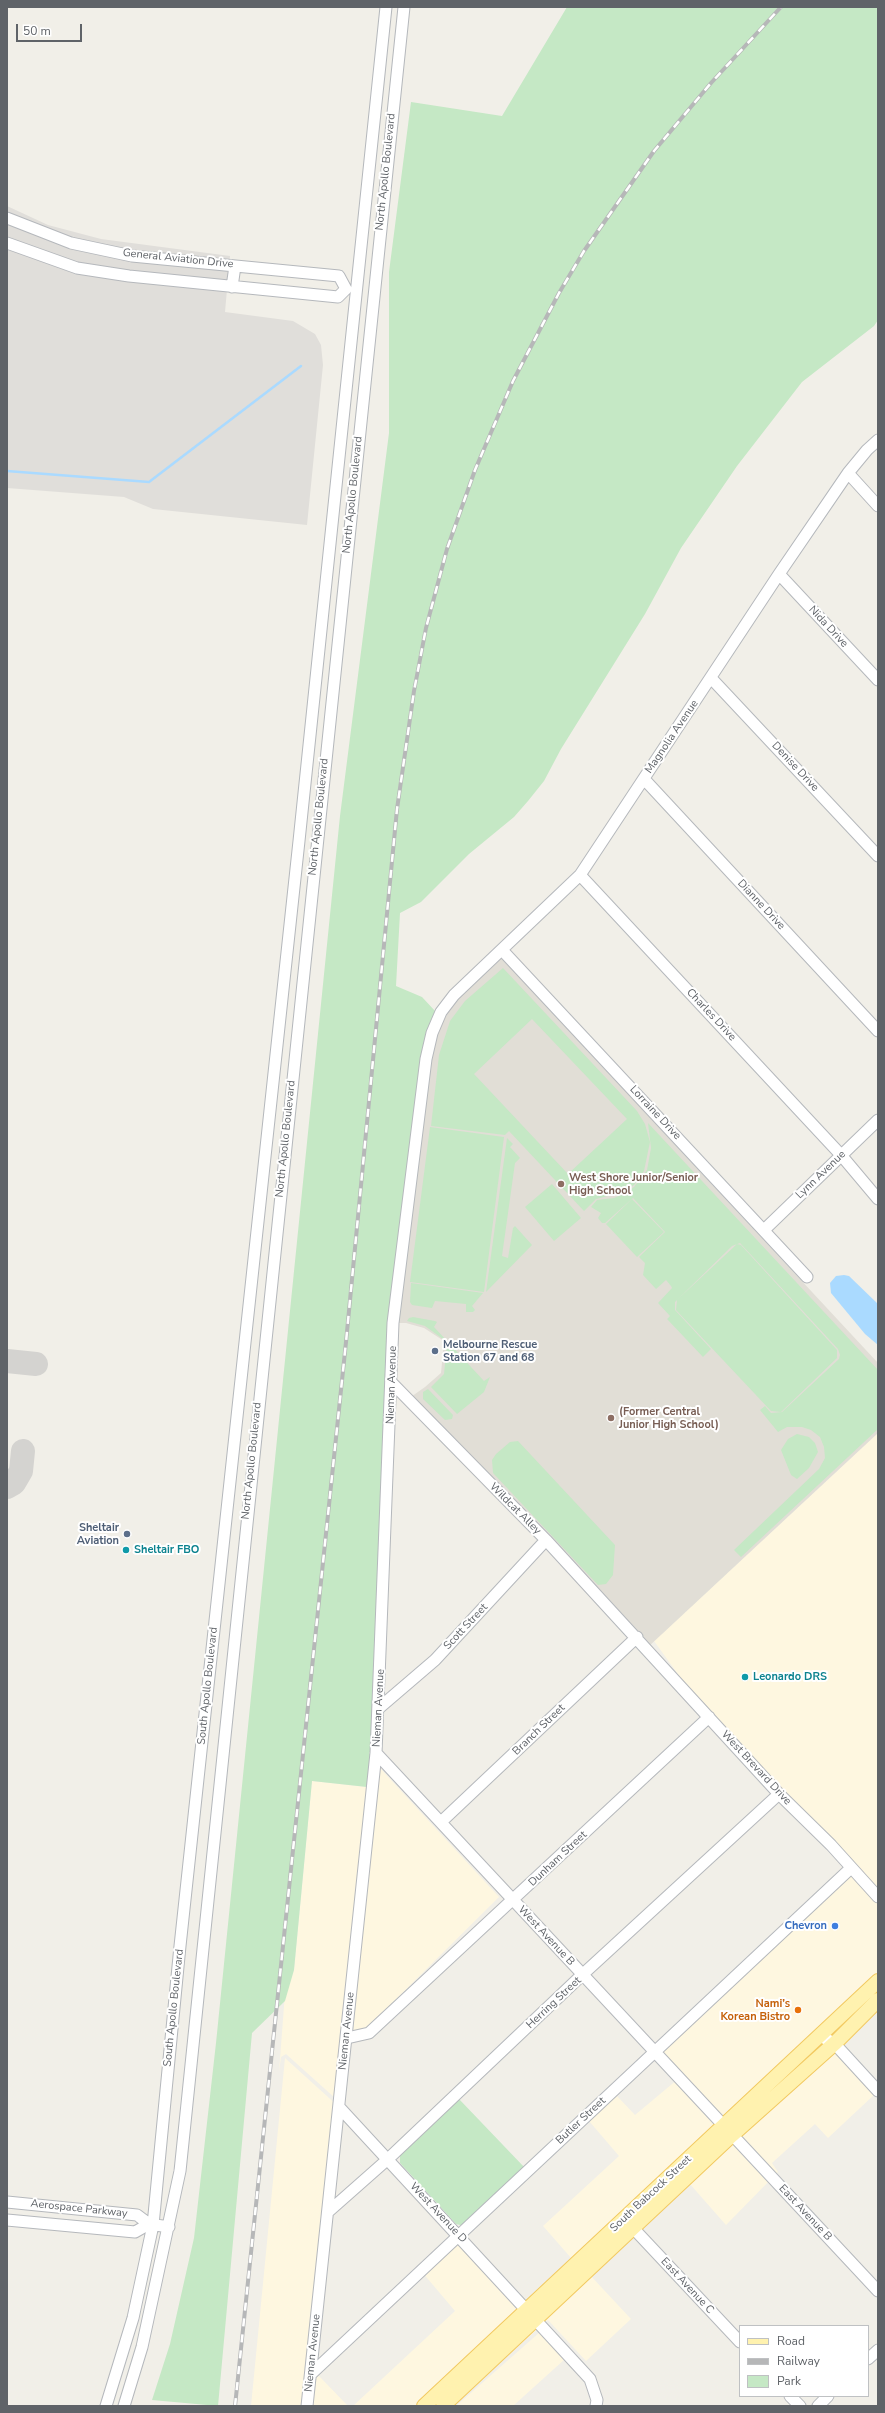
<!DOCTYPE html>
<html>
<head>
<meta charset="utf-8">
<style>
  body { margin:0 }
  #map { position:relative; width:885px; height:2413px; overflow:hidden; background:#f1efe8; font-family:"Nunito Sans",sans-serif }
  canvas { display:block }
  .frame { position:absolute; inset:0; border:8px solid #5f6368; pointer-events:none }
  .legend { position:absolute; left:739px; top:2325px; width:130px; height:72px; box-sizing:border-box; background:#fff; border:1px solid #bfc1c3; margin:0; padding:5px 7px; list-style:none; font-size:12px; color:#5f6368 }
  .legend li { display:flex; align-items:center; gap:8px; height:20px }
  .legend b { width:20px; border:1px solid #bfc1c3 }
  .scale { position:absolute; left:16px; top:24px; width:66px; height:18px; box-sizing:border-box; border:2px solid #5f6368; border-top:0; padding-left:5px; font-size:12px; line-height:14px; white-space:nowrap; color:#5f6368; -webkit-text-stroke:3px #fff; paint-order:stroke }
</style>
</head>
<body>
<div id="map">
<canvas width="885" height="2413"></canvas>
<div class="frame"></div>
<ul class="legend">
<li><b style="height:5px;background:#fff2af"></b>Road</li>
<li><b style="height:5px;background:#b6b7b8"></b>Railway</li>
<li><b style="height:11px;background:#c5e8c5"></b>Park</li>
</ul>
<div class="scale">50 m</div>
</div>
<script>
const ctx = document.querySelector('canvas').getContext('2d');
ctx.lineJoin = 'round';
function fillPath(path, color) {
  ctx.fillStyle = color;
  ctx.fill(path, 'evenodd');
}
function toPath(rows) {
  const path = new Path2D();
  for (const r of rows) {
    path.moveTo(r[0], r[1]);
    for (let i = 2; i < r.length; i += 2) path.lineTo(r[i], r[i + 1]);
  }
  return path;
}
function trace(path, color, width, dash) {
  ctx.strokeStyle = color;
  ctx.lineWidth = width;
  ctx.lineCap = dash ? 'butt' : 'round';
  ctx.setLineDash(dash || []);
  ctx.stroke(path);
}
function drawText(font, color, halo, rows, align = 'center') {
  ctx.font = font + ' "Nunito Sans",sans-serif';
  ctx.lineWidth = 4;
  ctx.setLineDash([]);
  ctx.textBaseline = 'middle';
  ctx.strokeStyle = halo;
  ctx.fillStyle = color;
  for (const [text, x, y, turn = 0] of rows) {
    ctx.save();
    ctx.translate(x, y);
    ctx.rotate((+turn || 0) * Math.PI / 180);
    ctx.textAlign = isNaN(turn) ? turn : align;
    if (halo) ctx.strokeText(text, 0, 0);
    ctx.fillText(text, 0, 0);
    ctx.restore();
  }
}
fillPath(toPath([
  [878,1433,878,1991,828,2038,875,2094,828,2138,815,2124,772,2163,778,2172,726,2225,689,2183,589,2274,631,2319,586,2361,548,2320,450,2406,353,2406,455,2311,422,2272,459,2236,522,2306,572,2259,543,2226,619,2156,589,2121,617,2096,635,2115,678,2079,654,2053,851,1868,709,1717,654,1641],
  [379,1767,499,1897,366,2029,353,2032],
  [312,1781,367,1787,335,2098,286,2054,281,2057,279,2072,285,1993,294,1970],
  [285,2058,339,2107,311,2374,318,2375,348,2406,251,2406],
  [540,2332,565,2359,513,2406,456,2406]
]), '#fef7e0');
fillPath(toPath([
  [7,206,48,225,101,239,230,256,225,312,293,321,315,334,321,345,323,365,307,525,153,509,124,497,7,488]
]), '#e0deda');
fillPath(toPath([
  [498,954,878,1363,878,1433,647,1648,408,1399,425,1387,441,1373,444,1341,424,1328,406,1323,393,1323,426,1059,441,1012]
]), '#e1ded6');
fillPath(toPath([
  [567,7,878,7,878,320,874,326,802,382,737,466,681,548,645,614,561,749,544,781,528,801,514,817,469,854,421,902,400,913,396,986,422,997,436,1012,388,1323,371,1751,369,1753,371,1755,367,1787,312,1781,294,1970,285,2001,252,2033,218,2406,152,2400,170,2344,194,2238,216,2043,340,816,389,433,389,272,411,102,502,116],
  [503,968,637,1111,645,1124,650,1142,644,1171,634,1185,623,1192,596,1199,584,1211,509,1131,505,1135,431,1126,439,1055,450,1021,465,1001],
  [532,1019,627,1119,568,1174,474,1074],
  [648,1123,878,1370,878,1429,741,1557,734,1550,819,1469,825,1458,824,1447,820,1437,811,1430,802,1427,787,1427,778,1432,760,1410,765,1406,771,1413,782,1412,839,1359,840,1355,838,1349,740,1243,732,1246,675,1302,675,1310,711,1349,703,1357,667,1319,670,1316,658,1303,672,1288,671,1286,666,1280,656,1289,643,1275,645,1263,639,1257,665,1232,633,1198,605,1223,602,1223,598,1218,601,1213,591,1207,597,1200,614,1198,623,1194,634,1187,647,1170,651,1148],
  [430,1127,504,1137,484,1292,410,1282],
  [507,1138,513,1144,510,1147,520,1158,515,1163,502,1256,508,1258,513,1228,515,1226,532,1245,486,1292],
  [552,1184,581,1218,554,1241,525,1207],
  [632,1199,664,1232,637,1257,606,1224],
  [737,1244,741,1245,837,1350,837,1358,781,1412,771,1411,676,1310,677,1300],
  [411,1283,483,1293,472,1306,475,1310,473,1312,466,1312,466,1304,435,1301,432,1308,412,1305,410,1302],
  [413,1317,435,1321,437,1322,434,1327,484,1381,490,1377,484,1392,457,1414,431,1387,444,1374,447,1342,425,1326,407,1321,409,1318],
  [428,1389,453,1415,452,1419,445,1420,423,1399,423,1392],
  [797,1434,809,1437,815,1443,818,1452,809,1468,797,1479,791,1475,781,1450,788,1439],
  [518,1441,615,1545,613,1575,606,1584,598,1585,493,1473,492,1460,496,1454,510,1442],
  [459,2099,525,2168,464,2226,456,2224,400,2163,400,2155]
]), '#c5e8c5');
fillPath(toPath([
  [844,1275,849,1276,878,1304,878,1345,865,1334,831,1293,830,1283,836,1276]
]), '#aadaff');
trace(toPath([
  [7,471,149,482,301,366]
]), '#aadaff', 2.5);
trace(toPath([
  [7,1361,36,1364],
  [7,1487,14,1483,21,1471,23,1451]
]), '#d4d3d0', 24);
const minor = toPath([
  [7,218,71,243,132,256,339,276,346,289],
  [7,243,77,268,129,276,338,297,346,289],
  [232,287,235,266],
  [848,473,878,506],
  [779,574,878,680],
  [711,678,878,856],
  [644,779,878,1031],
  [580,875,841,1155,878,1199],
  [502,950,807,1277],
  [764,1230,878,1120],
  [392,1383,546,1540,779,1794,831,1845,878,1897],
  [379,1708,435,1660,546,1540],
  [376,1753,878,2291],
  [441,1822,637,1637],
  [820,2036,834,2043,878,2091],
  [347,2038,369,2033,709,1717],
  [339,2107,590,2379,597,2400,596,2406],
  [7,2202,137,2215,149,2224,169,2227],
  [328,2212,388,2159,582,1975,779,1794],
  [7,2220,135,2232,149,2224],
  [634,2229,740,2342],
  [868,2359,878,2350],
  [311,2374,851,1868],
  [790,2396,800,2406],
  [106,2406,133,2318,153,2225,180,1946,299,841,386,7],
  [124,2406,142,2347,180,2171,404,7],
  [307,2406,376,1753,393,1323,426,1059,432,1033,441,1012,454,995,580,875,779,574,848,473,867,450,878,440],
  [818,2406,828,2396]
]);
const major = toPath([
  [424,2406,878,1981],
  [443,2406,732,2135,835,2043,878,2000]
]);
trace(minor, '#b5b8bc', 13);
trace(major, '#f2c960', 16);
trace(minor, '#fff', 11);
trace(major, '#fff2af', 14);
const rail = toPath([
  [235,2406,346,1342,397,809,414,691,426,628,447,549,475,470,513,381,559,293,584,251,654,151,711,83,781,7]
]);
trace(rail, '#b6b7b8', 4);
trace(rail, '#fff', 2.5, [8]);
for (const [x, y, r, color] of [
  [561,1184,4,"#8d6e63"],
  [435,1351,4,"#5c6f8a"],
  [611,1418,4,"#8d6e63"],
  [127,1534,4,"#5c6f8a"],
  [126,1550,4,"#0f9aa8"],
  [745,1677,4,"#0f9aa8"],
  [835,1926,4,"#3f7fe0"],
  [798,2010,4,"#e8710a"]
]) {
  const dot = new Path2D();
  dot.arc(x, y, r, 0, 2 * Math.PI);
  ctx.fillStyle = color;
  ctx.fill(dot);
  trace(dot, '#fff', 1.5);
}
drawText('11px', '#5f6368', '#fff', [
  ["North Apollo Boulevard",386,172,-84],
  ["General Aviation Drive",178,259,6],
  ["North Apollo Boulevard",353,495,-84],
  ["Nida Drive",828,627,47],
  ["Magnolia Avenue",672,737,-56],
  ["Denise Drive",795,767,47],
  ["North Apollo Boulevard",319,817,-84],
  ["Dianne Drive",761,905,47],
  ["Charles Drive",711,1015,47],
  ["Lorraine Drive",655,1113,47],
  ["North Apollo Boulevard",286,1139,-84],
  ["Lynn Avenue",821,1175,-44],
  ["Nieman Avenue",392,1385,-88],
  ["North Apollo Boulevard",252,1461,-84],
  ["Wildcat Alley",515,1509,45],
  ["Scott Street",466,1627,-47],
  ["South Apollo Boulevard",208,1686,-84],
  ["Nieman Avenue",379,1708,-87],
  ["Branch Street",539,1730,-44],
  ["West Brevard Drive",756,1768,47],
  ["Dunham Street",558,1859,-43],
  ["West Avenue B",546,1936,47],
  ["Herring Street",554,2003,-43],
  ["South Apollo Boulevard",174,2008,-84],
  ["Nieman Avenue",347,2031,-84],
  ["Butler Street",581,2121,-43],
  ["South Babcock Street",651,2194,-43],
  ["Aerospace Parkway",79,2209,6],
  ["West Avenue D",438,2213,47],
  ["East Avenue B",805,2213,47],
  ["East Avenue C",687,2286,47],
  ["Nieman Avenue",313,2353,-84]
]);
drawText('bold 11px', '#785e54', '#fff', [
  ["West Shore Junior/Senior",569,1178],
  ["High School",569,1191],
  ["(Former Central",619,1412],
  ["Junior High School)",619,1425]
], 'left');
drawText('bold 11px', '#4e5e75', '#fff', [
  ["Melbourne Rescue",443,1345],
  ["Station 67 and 68",443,1358],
  ["Sheltair",119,1528,"right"],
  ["Aviation",119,1541,"right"]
], 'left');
drawText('bold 11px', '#0d838f', '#fff', [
  ["Sheltair FBO",134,1550],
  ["Leonardo DRS",753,1677]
], 'left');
drawText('bold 11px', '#366cbe', '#fff', [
  ["Chevron",827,1926]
], 'right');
drawText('bold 11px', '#c56008', '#fff', [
  ["Nami’s",790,2004],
  ["Korean Bistro",790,2017]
], 'right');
</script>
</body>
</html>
